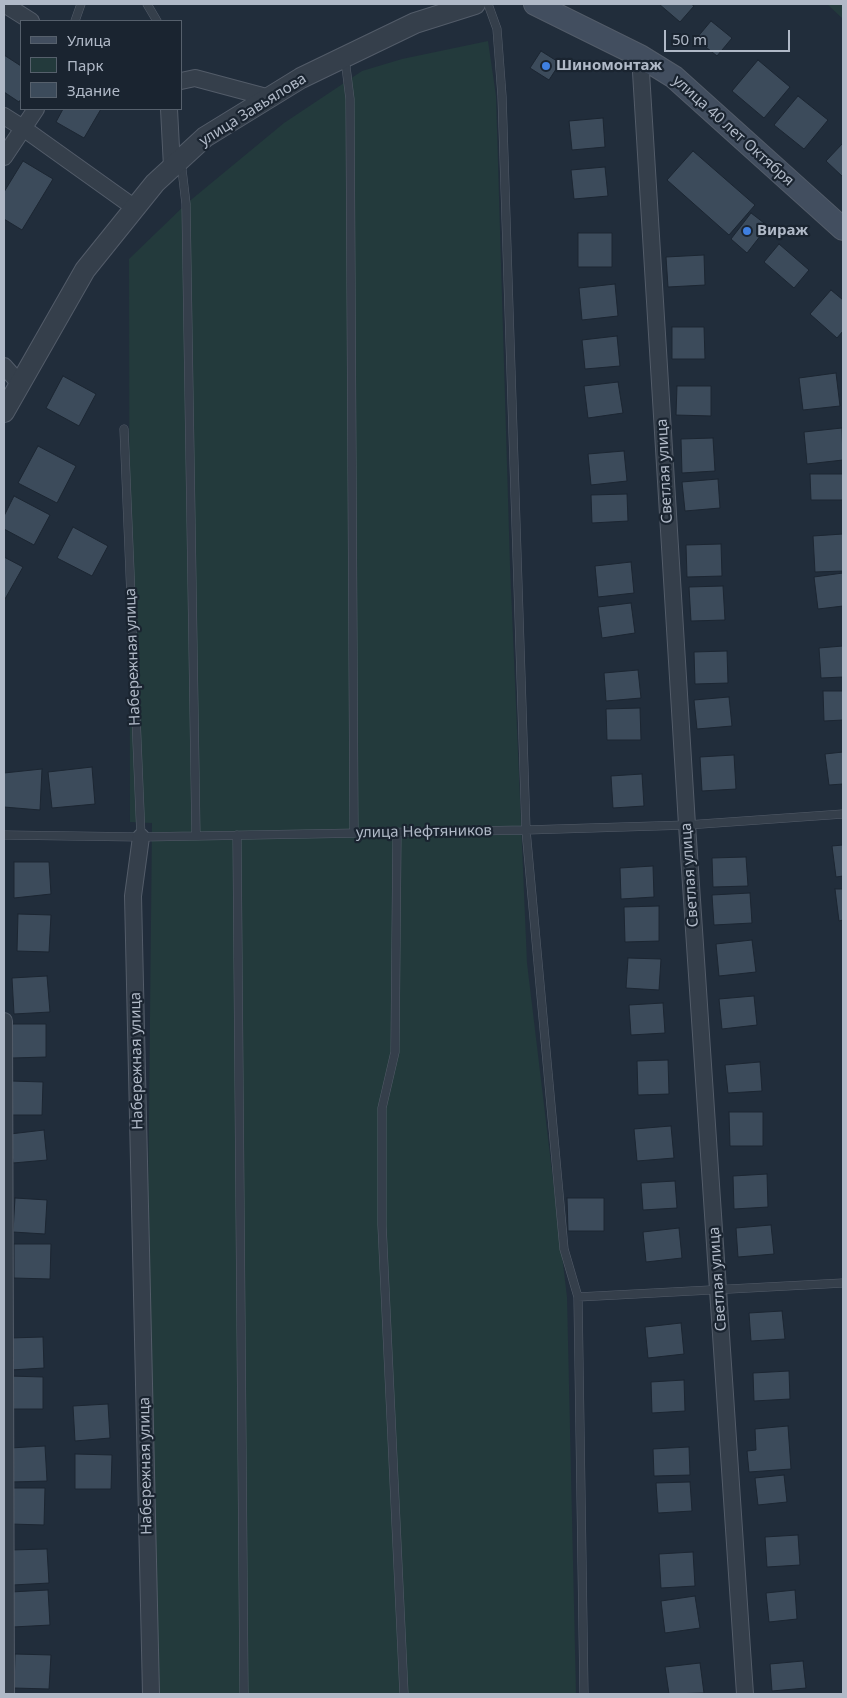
<!DOCTYPE html>
<html>
<head>
<meta charset="utf-8">
<style>
  body { margin:0 }
  #map { position:relative; width:847px; height:1698px; overflow:hidden; background:#212d3b; font-family:"Noto Sans",sans-serif }
  canvas { display:block }
  .frame { position:absolute; inset:0; border:5px solid #b0b9c7; pointer-events:none }
  .legend { position:absolute; left:20px; top:20px; width:162px; height:90px; box-sizing:border-box; background:#1a2430; border:1px solid #56606c; margin:0; padding:6px 9px; list-style:none; font-size:15px; color:#b0b9c7 }
  .legend li { display:flex; align-items:center; gap:10px; height:25px }
  .legend b { width:25px; border:1px solid #56606c }
  .scale { position:absolute; left:664px; top:30px; width:126px; height:22px; box-sizing:border-box; border:2px solid #b0b9c7; border-top:0; padding-left:6px; font-size:15px; line-height:18px; white-space:nowrap; color:#b0b9c7; -webkit-text-stroke:4px #1a2430; paint-order:stroke }
</style>
</head>
<body>
<div id="map">
<canvas width="847" height="1698"></canvas>
<div class="frame"></div>
<ul class="legend">
<li><b style="height:6px;background:#424e5f"></b>Улица</li>
<li><b style="height:14px;background:#233a3c"></b>Парк</li>
<li><b style="height:14px;background:#3c4b5b"></b>Здание</li>
</ul>
<div class="scale">50 m</div>
</div>
<script>
const ctx = document.querySelector('canvas').getContext('2d');
ctx.lineJoin = 'round';
function fillPath(path, color) {
  ctx.fillStyle = color;
  ctx.fill(path, 'evenodd');
}
function toPath(rows) {
  const path = new Path2D();
  for (const r of rows) {
    path.moveTo(r[0], r[1]);
    for (let i = 2; i < r.length; i += 2) path.lineTo(r[i], r[i + 1]);
  }
  return path;
}
function trace(path, color, width, dash) {
  ctx.strokeStyle = color;
  ctx.lineWidth = width;
  ctx.lineCap = dash ? 'butt' : 'round';
  ctx.setLineDash(dash || []);
  ctx.stroke(path);
}
function drawText(font, color, halo, rows, align = 'center') {
  ctx.font = font + ' "Noto Sans",sans-serif';
  ctx.lineWidth = 4.5;
  ctx.setLineDash([]);
  ctx.textBaseline = 'middle';
  ctx.strokeStyle = halo;
  ctx.fillStyle = color;
  for (const [text, x, y, turn = 0] of rows) {
    ctx.save();
    ctx.translate(x, y);
    ctx.rotate((+turn || 0) * Math.PI / 180);
    ctx.textAlign = isNaN(turn) ? turn : align;
    if (halo) ctx.strokeText(text, 0, 0);
    ctx.fillText(text, 0, 0);
    ctx.restore();
  }
}
fillPath(toPath([
  [827,4,843,4,843,19],
  [488,41,496,96,510,566,527,963,567,1297,576,1694,158,1694,147,1309,152,823,130,822,129,259,186,204,284,123,362,71,402,59]
]), '#233a3c');
const building = toPath([
  [659,4,691,4,694,6,680,22,659,4],
  [711,21,732,38,717,56,696,39,711,21],
  [541,51,560,63,549,80,530,68,541,51],
  [4,55,21,66,21,99,19,102,4,92,4,55],
  [758,60,790,87,764,118,732,91,758,60],
  [798,96,828,120,804,149,774,125,798,96],
  [63,109,101,109,84,138,56,122,63,109],
  [603,118,605,147,572,150,569,121,603,118],
  [843,143,843,177,826,161,843,143],
  [693,151,755,205,729,235,667,180,693,151],
  [23,161,53,179,22,230,4,219,4,192,23,161],
  [605,167,608,196,574,199,571,170,605,167],
  [751,213,768,226,747,253,731,239,751,213],
  [578,233,612,233,612,267,578,267,578,233],
  [779,244,809,270,794,288,764,262,779,244],
  [704,255,705,285,668,287,666,257,704,255],
  [615,284,618,316,582,320,579,288,615,284],
  [831,290,843,300,843,331,837,338,810,314,831,290],
  [672,327,704,327,705,359,672,359,672,327],
  [617,336,620,366,585,369,582,340,617,336],
  [836,373,840,406,803,410,799,378,836,373],
  [63,376,96,394,79,426,46,408,63,376],
  [618,382,623,413,588,418,584,386,618,382],
  [677,386,711,386,711,416,676,415,677,386],
  [842,428,843,460,807,464,804,432,842,428],
  [713,438,715,471,682,473,681,439,713,438],
  [38,446,76,466,57,503,18,483,38,446],
  [624,451,627,481,591,485,588,454,624,451],
  [810,474,843,474,843,500,811,500,810,474],
  [718,479,720,508,685,511,682,482,718,479],
  [627,494,628,521,592,523,591,495,627,494],
  [14,496,50,515,34,545,4,529,4,516,14,496],
  [73,527,108,546,92,576,57,558,73,527],
  [843,534,843,571,815,572,813,536,843,534],
  [721,544,722,576,687,577,686,545,721,544],
  [4,557,23,567,5,599,4,599,4,557],
  [631,562,634,593,598,597,595,566,631,562],
  [843,573,843,606,818,609,814,577,843,573],
  [723,586,725,620,691,621,689,587,723,586],
  [631,603,635,633,602,638,598,607,631,603],
  [843,646,843,677,821,678,819,648,843,646],
  [727,651,728,683,695,684,694,652,727,651],
  [638,670,641,698,606,701,604,673,638,670],
  [823,691,843,691,843,720,824,721,823,691],
  [729,697,732,726,697,729,694,700,729,697],
  [640,708,641,740,607,740,606,709,640,708],
  [843,752,843,784,829,785,825,754,843,752],
  [734,755,736,789,702,791,700,757,734,755],
  [92,767,95,804,52,808,48,772,92,767],
  [42,769,40,810,4,807,4,773,42,769],
  [642,774,644,806,613,808,611,776,642,774],
  [843,845,843,876,836,877,832,846,843,845],
  [746,857,748,886,713,887,712,858,746,857],
  [14,862,49,862,51,894,14,898,14,862],
  [653,866,654,897,621,899,620,868,653,866],
  [835,889,843,889,843,920,839,921,835,889],
  [750,893,752,923,714,925,712,895,750,893],
  [659,906,659,941,625,942,624,907,659,906],
  [18,914,51,915,49,952,17,951,18,914],
  [752,940,756,972,719,976,716,944,752,940],
  [628,958,661,959,659,990,626,988,628,958],
  [47,976,50,1012,14,1014,12,978,47,976],
  [754,996,757,1025,722,1029,719,999,754,996],
  [663,1003,665,1033,631,1035,629,1005,663,1003],
  [11,1024,46,1024,46,1057,12,1058,11,1024],
  [668,1060,669,1094,638,1095,637,1061,668,1060],
  [760,1062,762,1091,728,1093,725,1065,760,1062],
  [11,1081,43,1082,42,1115,10,1115,11,1081],
  [729,1112,763,1112,763,1146,730,1146,729,1112],
  [671,1126,674,1158,637,1161,634,1129,671,1126],
  [44,1130,47,1160,13,1163,10,1134,44,1130],
  [767,1174,768,1207,734,1209,733,1176,767,1174],
  [675,1181,677,1208,643,1210,641,1183,675,1181],
  [15,1198,47,1200,45,1234,13,1232,15,1198],
  [567,1198,604,1198,604,1231,568,1231,567,1198],
  [771,1225,774,1254,738,1257,736,1228,771,1225],
  [679,1228,682,1258,646,1262,643,1232,679,1228],
  [14,1244,51,1244,50,1279,14,1278,14,1244],
  [782,1311,785,1339,751,1341,749,1313,782,1311],
  [681,1323,684,1354,648,1358,645,1327,681,1323],
  [43,1337,44,1368,11,1370,10,1338,43,1337],
  [789,1371,790,1399,754,1401,753,1373,789,1371],
  [9,1376,43,1377,43,1409,8,1409,9,1376],
  [684,1380,685,1411,652,1413,651,1382,684,1380],
  [108,1404,110,1438,75,1441,73,1406,108,1404],
  [788,1426,791,1469,749,1472,747,1451,756,1450,755,1429,788,1426],
  [45,1446,47,1481,11,1482,10,1448,45,1446],
  [689,1447,690,1475,654,1476,653,1449,689,1447],
  [75,1454,112,1455,111,1489,75,1489,75,1454],
  [784,1475,787,1502,758,1505,755,1478,784,1475],
  [690,1482,692,1511,658,1513,656,1483,690,1482],
  [12,1488,45,1488,44,1525,11,1524,12,1488],
  [798,1535,800,1565,767,1567,765,1537,798,1535],
  [47,1549,49,1583,13,1585,11,1550,47,1549],
  [693,1552,695,1586,661,1588,659,1554,693,1552],
  [48,1590,50,1625,13,1627,11,1592,48,1590],
  [795,1590,797,1619,769,1622,766,1593,795,1590],
  [695,1596,700,1628,665,1633,661,1601,695,1596],
  [15,1654,51,1655,49,1689,14,1688,15,1654],
  [803,1661,806,1688,772,1691,770,1664,803,1661],
  [700,1663,704,1693,669,1694,665,1667,700,1663]
]);
fillPath(building, '#3c4b5b');
trace(building, '#1c2632', 1);
const service = toPath([
  [147,4,157,21],
  [488,4,497,29,502,96,526,830,564,1249,578,1297,584,1694],
  [75,21,81,4],
  [345,59,350,99,354,833],
  [181,161,186,204,196,836],
  [124,429,141,837],
  [397,833,395,1052,382,1108,382,1225,404,1694],
  [4,835,141,837,526,830,687,825,843,814],
  [237,835,244,1694],
  [578,1297,843,1283]
]);
const minor = toPath([
  [4,4,31,21],
  [640,56,687,825,745,1694],
  [181,81,195,78,270,98],
  [169,109,172,167],
  [4,116,23,128,135,208],
  [4,157,36,109],
  [4,366,20,384],
  [141,837,133,896,151,1694],
  [4,1021,6,1694]
]);
const tertiary = toPath([
  [4,412,85,270,155,183,205,137,301,78,415,23,475,4]
]);
const secondary = toPath([
  [535,4,640,56,674,77,843,229]
]);
trace(service, '#535c69', 9);
trace(minor, '#535c69', 18);
trace(tertiary, '#535c69', 22);
trace(secondary, '#535c69', 24);
trace(service, '#353f4b', 8);
trace(minor, '#353f4b', 16);
trace(tertiary, '#353f4b', 20);
trace(secondary, '#424e5f', 22);
for (const [x, y, r, color] of [
  [546,66,5,"#3f7fe0"],
  [747,231,5,"#3f7fe0"]
]) {
  const dot = new Path2D();
  dot.arc(x, y, r, 0, 2 * Math.PI);
  ctx.fillStyle = color;
  ctx.fill(dot);
  trace(dot, '#1a2430', 2);
}
drawText('bold 15px', '#b0b9c7', '#1a2430', [
  ["Шиномонтаж",556,66],
  ["Вираж",757,231]
], 'left');
drawText('15px', '#b0b9c7', '#1a2430', [
  ["улица Завьялова",253,110,-32],
  ["улица 40 лет Октября",733,131,42],
  ["Светлая улица",665,471,-93],
  ["Набережная улица",133,657,-92],
  ["улица Нефтяников",424,832,-1],
  ["Светлая улица",690,875,-94],
  ["Набережная улица",137,1061,-91],
  ["Светлая улица",718,1279,-94],
  ["Набережная улица",146,1466,-91]
]);
</script>
</body>
</html>
